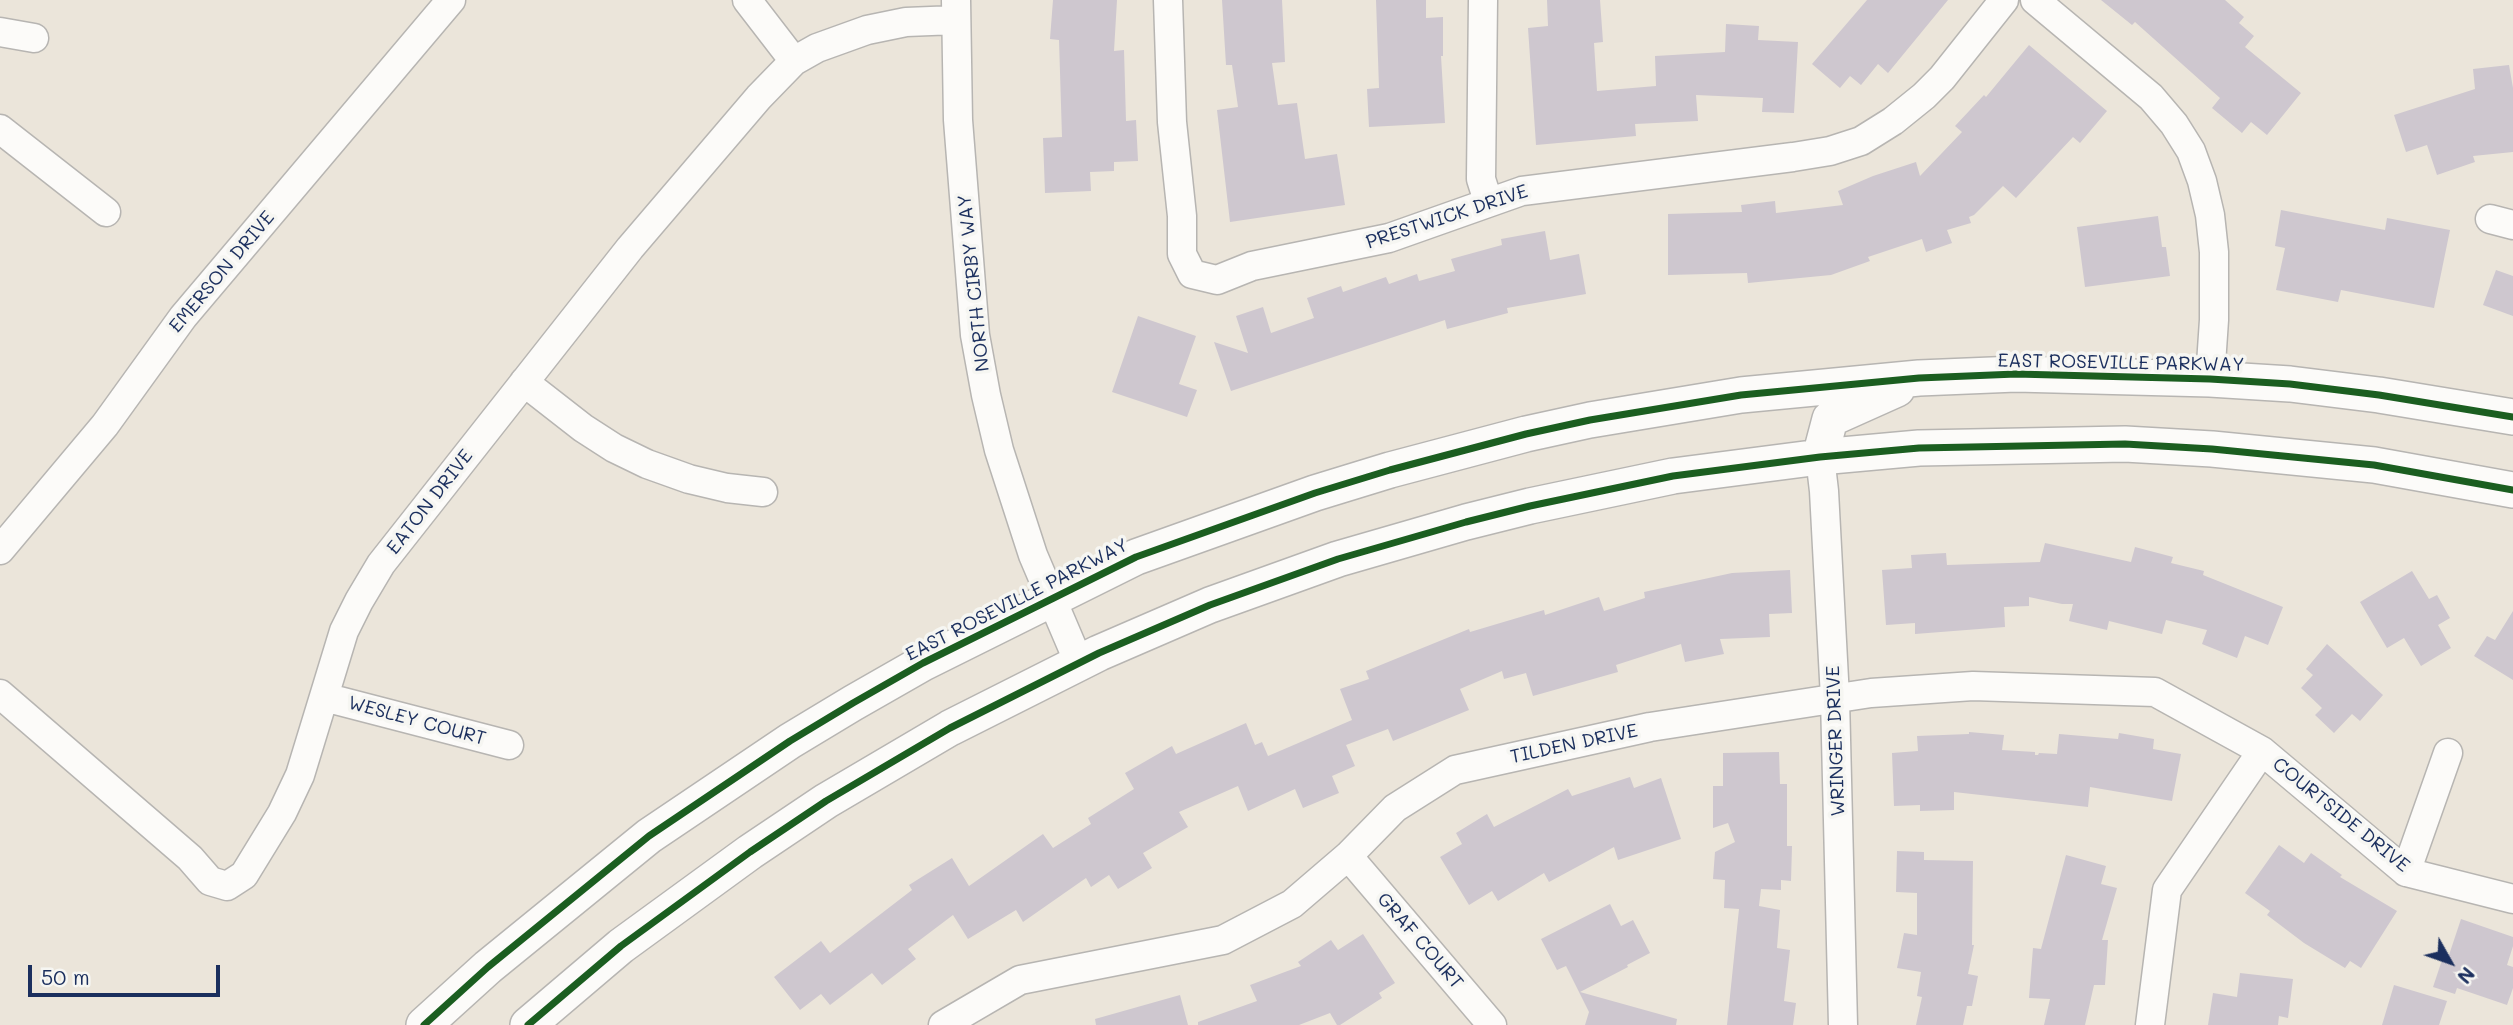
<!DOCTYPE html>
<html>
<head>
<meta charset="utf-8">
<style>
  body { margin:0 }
  #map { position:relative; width:2513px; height:1025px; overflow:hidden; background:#ebe5da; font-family:Mali,sans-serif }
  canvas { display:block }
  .north { position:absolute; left:2415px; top:927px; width:70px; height:70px; -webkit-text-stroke:5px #f6f6f2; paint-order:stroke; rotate:130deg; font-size:19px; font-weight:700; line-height:28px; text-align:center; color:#1b2f5e }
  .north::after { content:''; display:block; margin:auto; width:24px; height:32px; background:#1b2f5e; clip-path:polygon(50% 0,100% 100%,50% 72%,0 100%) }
  .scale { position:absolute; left:28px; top:965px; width:192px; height:32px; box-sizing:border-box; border:4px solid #1b2f5e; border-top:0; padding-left:9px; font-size:21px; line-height:24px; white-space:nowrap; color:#1b2f5e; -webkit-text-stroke:5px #f6f6f2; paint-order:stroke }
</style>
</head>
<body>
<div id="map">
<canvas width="2513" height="1025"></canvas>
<div class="north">N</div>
<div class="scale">50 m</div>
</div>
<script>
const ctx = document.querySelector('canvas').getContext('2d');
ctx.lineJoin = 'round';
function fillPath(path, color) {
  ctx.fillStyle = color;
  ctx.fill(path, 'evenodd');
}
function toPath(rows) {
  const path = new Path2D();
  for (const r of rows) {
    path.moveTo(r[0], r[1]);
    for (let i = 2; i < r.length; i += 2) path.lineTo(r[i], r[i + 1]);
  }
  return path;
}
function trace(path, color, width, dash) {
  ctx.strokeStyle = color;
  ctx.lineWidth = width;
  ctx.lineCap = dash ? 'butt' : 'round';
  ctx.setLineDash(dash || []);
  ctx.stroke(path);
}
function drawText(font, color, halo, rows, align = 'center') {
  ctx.font = font + ' Mali,sans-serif';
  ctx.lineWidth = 7;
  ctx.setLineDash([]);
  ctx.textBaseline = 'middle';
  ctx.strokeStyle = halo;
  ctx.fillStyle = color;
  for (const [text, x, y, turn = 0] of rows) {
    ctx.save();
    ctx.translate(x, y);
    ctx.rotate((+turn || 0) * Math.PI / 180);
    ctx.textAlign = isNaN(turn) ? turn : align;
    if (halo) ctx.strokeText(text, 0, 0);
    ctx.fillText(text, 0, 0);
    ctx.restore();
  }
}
fillPath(toPath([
  [1053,0,1117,0,1114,51,1124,50,1126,121,1136,120,1138,161,1114,162,1114,171,1090,172,1091,191,1045,193,1043,138,1062,137,1059,40,1050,39],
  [1222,0,1282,0,1285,62,1272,63,1278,105,1297,103,1305,159,1337,154,1345,205,1230,222,1217,110,1238,107,1232,65,1226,65],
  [1376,0,1426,0,1426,18,1443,17,1443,56,1441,56,1445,123,1369,127,1367,89,1379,88],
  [1547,0,1600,0,1603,42,1594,43,1597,91,1656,86,1655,56,1725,52,1726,24,1759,26,1758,40,1798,42,1794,113,1762,112,1763,98,1696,95,1698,121,1635,124,1636,136,1536,145,1528,28,1548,26],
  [1867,0,1948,0,1888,73,1878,64,1861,85,1850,76,1840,88,1812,64],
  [2101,0,2225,0,2244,17,2239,23,2254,36,2245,47,2301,93,2267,135,2251,122,2242,133,2212,108,2220,98,2135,22,2132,25],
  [2029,45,2107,111,2080,143,2073,137,2016,198,2003,186,1974,215,1969,217,1971,223,1947,230,1952,243,1926,252,1922,239,1868,257,1870,261,1831,275,1748,283,1747,273,1668,275,1668,214,1742,212,1741,205,1775,201,1776,213,1843,205,1838,191,1873,176,1916,162,1920,176,1962,132,1955,126,1984,95,1986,97],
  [2509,65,2513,88,2513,152,2473,156,2475,162,2437,175,2427,145,2406,152,2394,115,2475,89,2473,69],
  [2281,210,2385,230,2387,218,2450,230,2434,308,2341,290,2338,302,2276,290,2285,248,2275,246],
  [2158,216,2162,247,2166,247,2170,276,2085,287,2077,227],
  [1545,231,1550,260,1579,254,1586,294,1507,308,1508,313,1447,329,1445,320,1231,391,1214,342,1248,353,1236,316,1263,307,1271,333,1314,318,1307,298,1341,286,1343,292,1386,277,1389,284,1417,274,1419,281,1455,271,1451,259,1502,245,1501,239],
  [2496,270,2513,276,2513,316,2483,305],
  [1138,316,1196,336,1179,384,1197,390,1187,417,1112,392],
  [2045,543,2131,562,2135,547,2173,557,2171,563,2204,571,2203,575,2283,607,2268,645,2245,636,2237,658,2202,644,2207,630,2166,620,2162,634,2109,621,2107,630,2069,621,2073,604,2062,604,2029,597,2029,606,2004,607,2005,627,1915,634,1915,623,1886,625,1882,570,1912,568,1911,555,1946,553,1947,565,2040,562],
  [1790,570,1792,613,1769,614,1770,637,1720,639,1724,654,1685,662,1681,644,1616,665,1618,672,1533,696,1526,673,1504,679,1502,671,1460,689,1469,710,1393,741,1388,729,1346,745,1355,766,1332,776,1339,793,1303,808,1295,789,1248,811,1238,786,1179,812,1188,827,1143,853,1152,868,1118,889,1109,875,1091,887,1086,878,1023,922,1016,910,968,939,953,915,908,949,916,959,882,985,872,973,830,1005,821,994,800,1010,774,977,821,941,830,953,912,890,909,885,952,858,969,886,1043,834,1053,848,1091,824,1088,818,1134,789,1125,773,1172,746,1176,754,1246,723,1255,745,1262,742,1268,756,1352,720,1340,689,1369,679,1366,671,1469,629,1470,632,1544,610,1545,615,1599,597,1604,611,1645,598,1644,592,1732,573],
  [2412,571,2429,599,2437,595,2450,618,2438,625,2451,648,2421,666,2404,638,2387,648,2360,602],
  [2513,611,2513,680,2474,656,2487,636,2495,640],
  [2327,644,2383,695,2360,721,2352,714,2334,733,2315,715,2322,708,2301,688,2313,675,2306,669],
  [1969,732,2004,735,2002,750,2035,752,2035,755,2038,755,2039,753,2057,754,2059,734,2118,739,2119,733,2154,739,2153,749,2181,754,2172,801,2090,787,2088,807,1954,792,1954,810,1920,811,1920,805,1894,806,1892,753,1918,751,1917,736,1969,734],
  [1779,752,1780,784,1787,784,1787,846,1792,846,1791,881,1781,880,1781,890,1761,889,1759,906,1780,910,1777,948,1790,950,1784,1001,1796,1003,1793,1025,1727,1025,1739,909,1724,908,1725,880,1713,879,1715,852,1735,842,1728,823,1713,828,1713,786,1723,786,1723,753],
  [1630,777,1634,788,1661,778,1681,839,1618,860,1614,847,1549,882,1544,873,1498,901,1492,891,1469,905,1440,857,1462,844,1456,833,1487,814,1494,827,1568,789,1572,796],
  [2279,845,2304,863,2311,853,2342,875,2340,877,2397,911,2361,968,2350,961,2345,968,2304,943,2267,915,2270,911,2245,893],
  [1897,851,1924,852,1924,860,1973,861,1972,945,1974,945,1968,974,1978,976,1972,1006,1967,1006,1963,1025,1916,1025,1922,997,1917,996,1921,972,1897,968,1904,933,1917,935,1917,893,1896,892],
  [2066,855,2106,866,2101,884,2117,888,2102,940,2108,940,2105,985,2094,985,2085,1025,2044,1025,2050,999,2029,998,2033,948,2041,949],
  [1610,904,1621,926,1633,920,1650,953,1627,965,1628,967,1580,992,1677,1019,1676,1025,1585,1025,1589,1012,1566,966,1557,970,1541,939],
  [2461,919,2513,937,2513,946,2507,965,2513,967,2513,988,2507,1005,2457,988,2455,994,2433,987,2444,954,2449,955],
  [1363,934,1395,983,1379,993,1382,998,1340,1025,1337,1025,1330,1013,1299,1025,1198,1025,1198,1022,1257,1001,1250,985,1301,966,1298,962,1331,940,1338,950],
  [2240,973,2293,979,2288,1018,2279,1016,2278,1025,2208,1025,2213,993,2237,997],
  [2394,985,2447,1001,2439,1025,2382,1025],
  [1180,995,1188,1025,1096,1025,1095,1019]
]), '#cec7cf');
const minor = toPath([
  [747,0,794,61],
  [956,0,958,120,975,335,986,395,999,450,1033,555,1079,663],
  [1168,0,1172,122,1182,216,1182,254,1192,274,1217,280,1252,266,1389,238,1522,191,1793,157,1830,151,1861,141,1893,121,1924,96,1942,78,2004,0],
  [1483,0,1481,179,1488,201],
  [2035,0,2151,97,2174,124,2191,151,2202,181,2210,215,2214,252,2214,320,2210,379],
  [0,32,34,38],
  [0,129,106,212],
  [2490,219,2513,225],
  [524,382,583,428,614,448,647,464,689,479,727,488,763,492],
  [1820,457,1824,491,1835,698,1843,1025],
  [0,550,105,425,183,317,451,0],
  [0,694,190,858,210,881,227,886,244,875,282,813,300,775,344,631,359,601,381,564,630,248,759,97,794,61,817,48,867,30,906,22,956,20],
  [324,697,509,745],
  [1348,856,1492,1025],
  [2406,872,2448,753],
  [943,1025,1020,980,1223,940,1292,904,1348,856,1395,808,1455,770,1650,727,1871,693,1973,686,2155,692,2262,751],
  [2150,1025,2167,890,2262,751,2406,872,2513,899]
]);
const major = toPath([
  [1820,457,1830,419,1897,389],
  [424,1025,488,967,649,836,790,741,853,703,923,663,1136,557,1315,493,1390,470,1526,434,1590,420,1741,395,1919,378,2016,374,2210,379,2290,384,2379,395,2513,417],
  [528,1025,621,946,750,852,826,801,950,728,1099,653,1210,605,1338,559,1466,522,1530,506,1673,476,1820,457,1919,448,2125,444,2212,449,2374,465,2513,490]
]);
trace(minor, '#b7b5b2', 31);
trace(major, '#b7b5b2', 38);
trace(minor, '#fcfbf9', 28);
trace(major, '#fcfbf9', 35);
trace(toPath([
  [424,1025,488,967,649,836,790,741,853,703,923,663,1136,557,1315,493,1390,470,1526,434,1590,420,1741,395,1919,378,2016,374,2210,379,2290,384,2379,395,2513,417],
  [528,1025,621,946,750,852,826,801,950,728,1099,653,1210,605,1338,559,1466,522,1530,506,1673,476,1820,457,1919,448,2125,444,2212,449,2374,465,2513,490]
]), '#1b5e20', 7);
drawText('19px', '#1b2f5e', '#f6f6f2', [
  ["PRESTWICK DRIVE",1447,217,-18],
  ["EMERSON DRIVE",222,272,-50],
  ["NORTH CIRBY WAY",974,283,-96],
  ["EAST ROSEVILLE PARKWAY",2121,363,1],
  ["EATON DRIVE",430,502,-52],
  ["EAST ROSEVILLE PARKWAY",1017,600,-27],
  ["WESLEY COURT",417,721,15],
  ["WRINGER DRIVE",1836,741,-92],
  ["TILDEN DRIVE",1574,744,-12],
  ["COURTSIDE DRIVE",2341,815,39],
  ["GRAF COURT",1420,941,49]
]);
</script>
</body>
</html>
